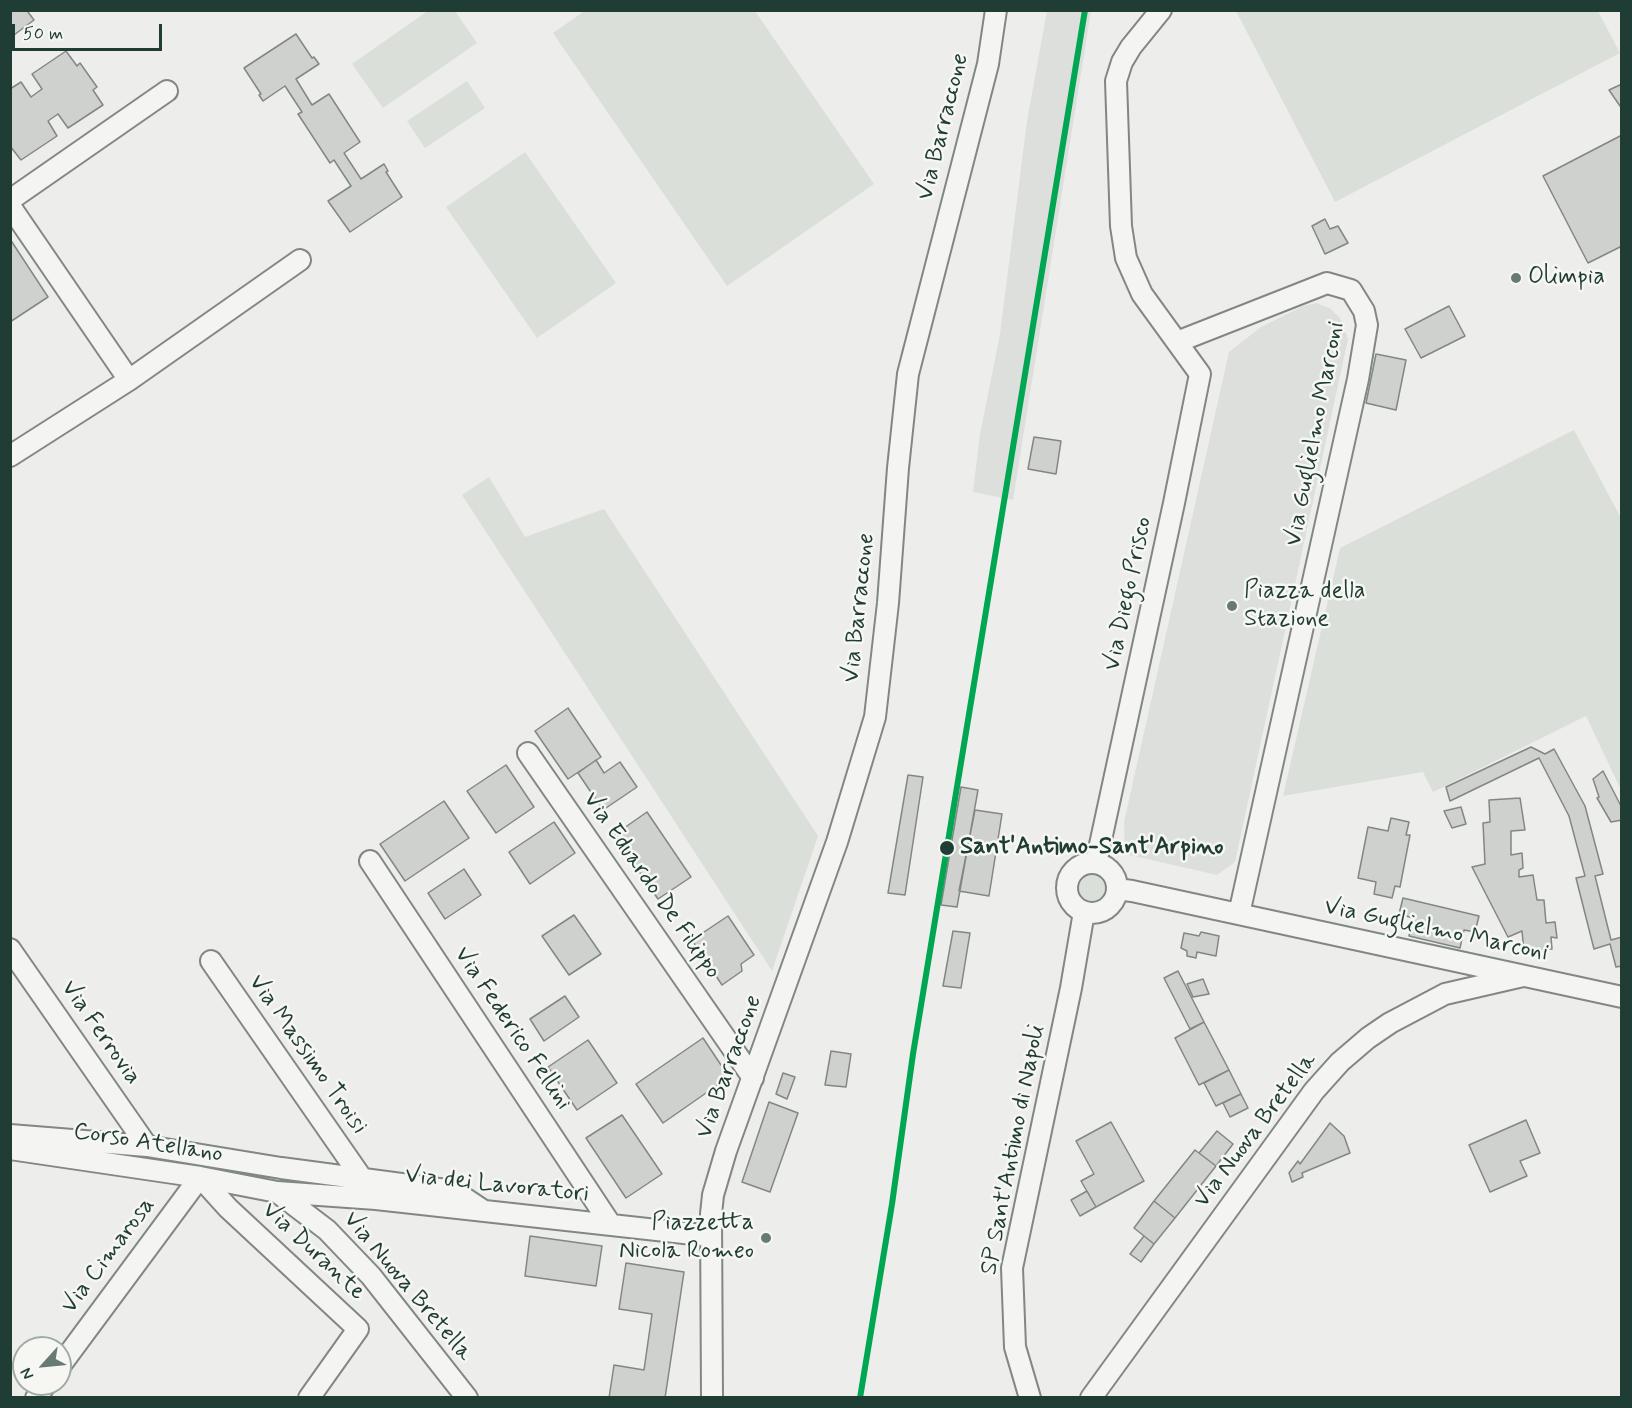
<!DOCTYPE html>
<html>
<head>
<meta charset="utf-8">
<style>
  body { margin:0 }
  #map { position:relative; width:1632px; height:1408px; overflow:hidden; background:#edeeeb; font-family:Mynerve,sans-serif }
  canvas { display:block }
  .frame { position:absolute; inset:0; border:12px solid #1f3d34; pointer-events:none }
  .north { position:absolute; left:12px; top:1336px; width:60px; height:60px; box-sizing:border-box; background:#f6f6f2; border:2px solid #a0aca6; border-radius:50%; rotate:243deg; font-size:16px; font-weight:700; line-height:24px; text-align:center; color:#1f3d34 }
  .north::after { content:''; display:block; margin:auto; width:21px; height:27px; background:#677b74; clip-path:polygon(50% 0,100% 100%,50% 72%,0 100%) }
  .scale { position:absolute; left:12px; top:24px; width:150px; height:27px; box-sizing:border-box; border:3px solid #1f3d34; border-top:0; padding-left:8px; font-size:18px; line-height:21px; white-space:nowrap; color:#1f3d34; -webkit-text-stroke:4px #f6f6f2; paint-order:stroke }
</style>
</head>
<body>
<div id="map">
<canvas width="1632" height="1408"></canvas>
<div class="frame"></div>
<div class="north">N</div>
<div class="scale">50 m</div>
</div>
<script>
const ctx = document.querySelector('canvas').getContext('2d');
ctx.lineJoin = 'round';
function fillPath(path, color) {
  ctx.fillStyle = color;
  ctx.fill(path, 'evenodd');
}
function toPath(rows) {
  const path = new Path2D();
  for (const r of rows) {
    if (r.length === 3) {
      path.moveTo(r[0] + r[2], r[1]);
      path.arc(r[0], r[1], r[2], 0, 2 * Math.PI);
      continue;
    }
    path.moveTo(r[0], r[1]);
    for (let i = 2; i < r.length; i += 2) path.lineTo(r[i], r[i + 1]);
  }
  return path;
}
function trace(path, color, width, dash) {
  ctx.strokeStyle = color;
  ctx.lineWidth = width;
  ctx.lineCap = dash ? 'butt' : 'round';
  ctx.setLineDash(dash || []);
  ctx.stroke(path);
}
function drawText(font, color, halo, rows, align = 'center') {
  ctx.font = font + ' Mynerve,sans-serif';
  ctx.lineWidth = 5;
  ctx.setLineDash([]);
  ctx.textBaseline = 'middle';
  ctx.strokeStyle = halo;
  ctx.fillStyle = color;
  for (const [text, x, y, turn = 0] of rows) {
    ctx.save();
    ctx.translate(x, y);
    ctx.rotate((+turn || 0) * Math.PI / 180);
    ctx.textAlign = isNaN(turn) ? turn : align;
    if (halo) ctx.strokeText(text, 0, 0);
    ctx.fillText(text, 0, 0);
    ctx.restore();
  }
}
fillPath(toPath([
  [1047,11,1091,11,1013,500,973,492,980,434,1000,334,1027,121],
  [1317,303,1331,309,1340,318,1348,339,1235,862,1217,875,1125,854,1124,822,1229,352,1261,327,1303,306]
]), '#dcdfdb');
fillPath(toPath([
  [429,10,455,11,477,43,383,108,352,64],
  [586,10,755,11,874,184,727,286,553,33],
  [1236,11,1598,11,1620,53,1335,202],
  [467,81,485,108,425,148,407,121],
  [525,152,616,283,537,338,446,207],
  [1574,430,1621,518,1621,790,1586,716,1433,792,1423,772,1283,796,1340,548],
  [489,477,525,537,604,509,818,836,772,971,462,495],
  [1092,887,14]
]), '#dadfda');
const building = toPath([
  [10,10,30,10,28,12,34,20,14,35,10,30,10,10],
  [296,34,312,58,314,57,319,64,296,79,312,105,329,94,360,142,344,153,361,179,384,164,388,171,386,172,402,197,350,232,328,201,351,186,334,160,330,163,298,114,302,112,285,86,263,101,259,95,261,94,244,68,296,34],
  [66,51,77,66,80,63,97,87,93,90,103,105,68,128,58,114,48,121,57,136,21,160,10,146,10,89,21,82,31,97,42,89,32,74,66,51],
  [1622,84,1622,106,1620,106,1609,90,1622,84],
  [1622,135,1622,246,1588,263,1543,176,1622,135],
  [1325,219,1330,229,1338,226,1348,243,1325,254,1312,226,1325,219],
  [10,239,48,297,10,322,10,239],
  [1449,306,1465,336,1421,358,1405,329,1449,306],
  [1376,354,1406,360,1396,410,1366,403,1376,354],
  [1034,437,1061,441,1056,474,1028,469,1034,437],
  [568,708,601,757,568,779,535,731,568,708],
  [1531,747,1545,754,1554,749,1585,806,1603,874,1595,876,1611,940,1622,937,1622,966,1616,967,1610,944,1594,949,1576,878,1585,876,1569,816,1539,758,1450,801,1446,787,1531,747],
  [596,760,604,773,620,762,637,787,603,810,578,773,596,760],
  [506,765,534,807,496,833,467,791,506,765],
  [1603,771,1622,808,1622,820,1611,822,1597,798,1599,797,1593,779,1603,771],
  [908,775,923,777,905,895,888,893,908,775],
  [961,787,978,790,957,907,941,905,961,787],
  [1520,798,1525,830,1511,831,1511,855,1522,853,1523,868,1519,870,1519,877,1533,875,1537,900,1544,900,1546,923,1555,922,1557,938,1551,937,1552,949,1524,951,1522,931,1508,937,1472,867,1485,864,1483,823,1490,822,1489,800,1520,798],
  [444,801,469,838,405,881,380,844,444,801],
  [1461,807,1466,824,1452,828,1444,811,1461,807],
  [975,810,1002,814,989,896,959,891,975,810],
  [647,812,691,877,658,899,614,835,647,812],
  [1391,818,1409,822,1406,835,1410,835,1400,887,1395,886,1392,898,1374,894,1376,882,1358,878,1368,827,1388,831,1391,818],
  [554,822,575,853,530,884,509,852,554,822],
  [464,869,481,895,445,919,428,893,464,869],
  [1403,898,1479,916,1475,932,1464,930,1460,948,1409,936,1413,918,1399,914,1403,898],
  [574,915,601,954,569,975,542,936,574,915],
  [728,916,754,955,741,964,742,971,722,985,692,940,728,916],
  [953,931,970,933,961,988,943,986,953,931],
  [1201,932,1219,936,1216,956,1197,952,1196,958,1187,956,1187,951,1181,948,1184,933,1199,936,1201,932],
  [1178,971,1204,1022,1190,1029,1164,978,1178,971],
  [1203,979,1209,994,1193,997,1187,984,1203,979],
  [565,996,579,1017,544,1041,530,1019,565,996],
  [1204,1022,1229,1070,1199,1085,1175,1038,1204,1022],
  [703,1038,729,1077,663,1123,636,1084,703,1038],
  [588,1040,617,1083,577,1110,548,1067,588,1040],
  [831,1051,851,1054,846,1087,825,1085,831,1051],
  [1229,1070,1241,1094,1216,1106,1204,1083,1229,1070],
  [783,1073,795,1077,787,1099,776,1094,783,1073],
  [1241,1094,1248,1108,1230,1117,1223,1103,1241,1094],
  [769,1102,798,1113,770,1192,742,1182,769,1102],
  [622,1115,662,1174,626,1198,586,1138,622,1115],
  [1526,1120,1540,1153,1520,1161,1527,1176,1490,1192,1469,1145,1526,1120],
  [1111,1122,1144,1181,1096,1207,1081,1181,1094,1174,1076,1141,1111,1122],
  [1330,1123,1344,1136,1350,1153,1302,1173,1303,1177,1292,1182,1289,1173,1298,1161,1300,1164,1330,1123],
  [1217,1131,1233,1144,1216,1166,1199,1153,1217,1131],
  [1195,1150,1216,1166,1175,1218,1154,1201,1195,1150],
  [1087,1191,1096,1207,1080,1216,1071,1200,1087,1191],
  [1154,1201,1175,1218,1154,1244,1134,1228,1154,1201],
  [530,1236,602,1246,596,1286,525,1276,530,1236],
  [1144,1236,1154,1244,1141,1262,1130,1254,1144,1236],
  [626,1263,684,1272,665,1398,609,1398,614,1365,644,1370,652,1314,619,1309,626,1263]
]);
fillPath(building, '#cfd1cf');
trace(building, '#818784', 1.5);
const minor = toPath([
  [10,200,167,91],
  [10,206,129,380],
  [1177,342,1327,283,1351,290,1364,311,1367,325,1358,379,1239,914],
  [10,456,129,380,300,260],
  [528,753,753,1078],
  [370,861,611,1225],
  [1096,863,1174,503,1200,374,1142,294,1126,258,1121,226,1116,81,1122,62,1131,47,1161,10],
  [1092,888,25],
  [1117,889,1132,891,1622,997],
  [10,949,147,1146],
  [211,961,361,1177],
  [10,1135,147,1146,281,1168,454,1191,481,1209],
  [10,1149,200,1177,277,1192,376,1199,711,1236],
  [277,1192,327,1230,371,1276,467,1398],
  [60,1366,200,1177,228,1208,358,1329,309,1398],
  [36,1398,46,1384],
  [712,1398,711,1214,713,1195,726,1151,837,842,875,717,888,603,898,468,908,374,988,64,996,10],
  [1030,1398,1015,1347,1012,1268,1071,988,1084,912],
  [1091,1398,1314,1091,1340,1062,1368,1038,1390,1023,1445,994,1523,976]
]);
trace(minor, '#818784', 24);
trace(minor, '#f4f4f2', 20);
trace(toPath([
  [860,1398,892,1204,913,1054,1085,10]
]), '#00a651', 6);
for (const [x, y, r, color] of [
  [1516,278,6,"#677b74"],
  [1232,606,6,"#677b74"],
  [947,848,8,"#1f3d34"],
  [766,1238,6,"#677b74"]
]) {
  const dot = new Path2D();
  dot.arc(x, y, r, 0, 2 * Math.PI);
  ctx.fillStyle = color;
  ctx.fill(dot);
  trace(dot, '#f6f6f2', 2);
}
drawText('24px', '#1f3d34', '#f6f6f2', [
  ["Via Barraccone",944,127,-76],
  ["Via Guglielmo Marconi",1316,434,-79],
  ["Via Diego Prisco",1129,594,-78],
  ["Via Barraccone",860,608,-84],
  ["Via Eduardo De Filippo",651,886,55],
  ["Via Guglielmo Marconi",1436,931,12],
  ["Via Federico Fellini",512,1029,56],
  ["Via Ferrovia",100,1033,55],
  ["Via Massimo Troisi",307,1055,55],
  ["Via Barraccone",730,1067,-70],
  ["Via Nuova Bretella",1256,1131,-53],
  ["Corso Atellano",148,1144,9],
  ["SP Sant'Antimo di Napoli",1014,1150,-79],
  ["Via dei Lavoratori",497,1186,6],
  ["Via Durante",313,1252,43],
  ["Via Cimarosa",109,1256,-53],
  ["Via Nuova Bretella",407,1287,50]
]);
drawText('24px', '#1f3d34', '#f6f6f2', [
  ["Olimpia",1528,278],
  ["Piazza della",1244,592],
  ["Stazione",1244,620],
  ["Piazzetta",754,1224,"right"],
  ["Nicola Romeo",754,1252,"right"]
], 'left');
drawText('bold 24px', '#1f3d34', '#f6f6f2', [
  ["Sant'Antimo-Sant'Arpino",960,848]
], 'left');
</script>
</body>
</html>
